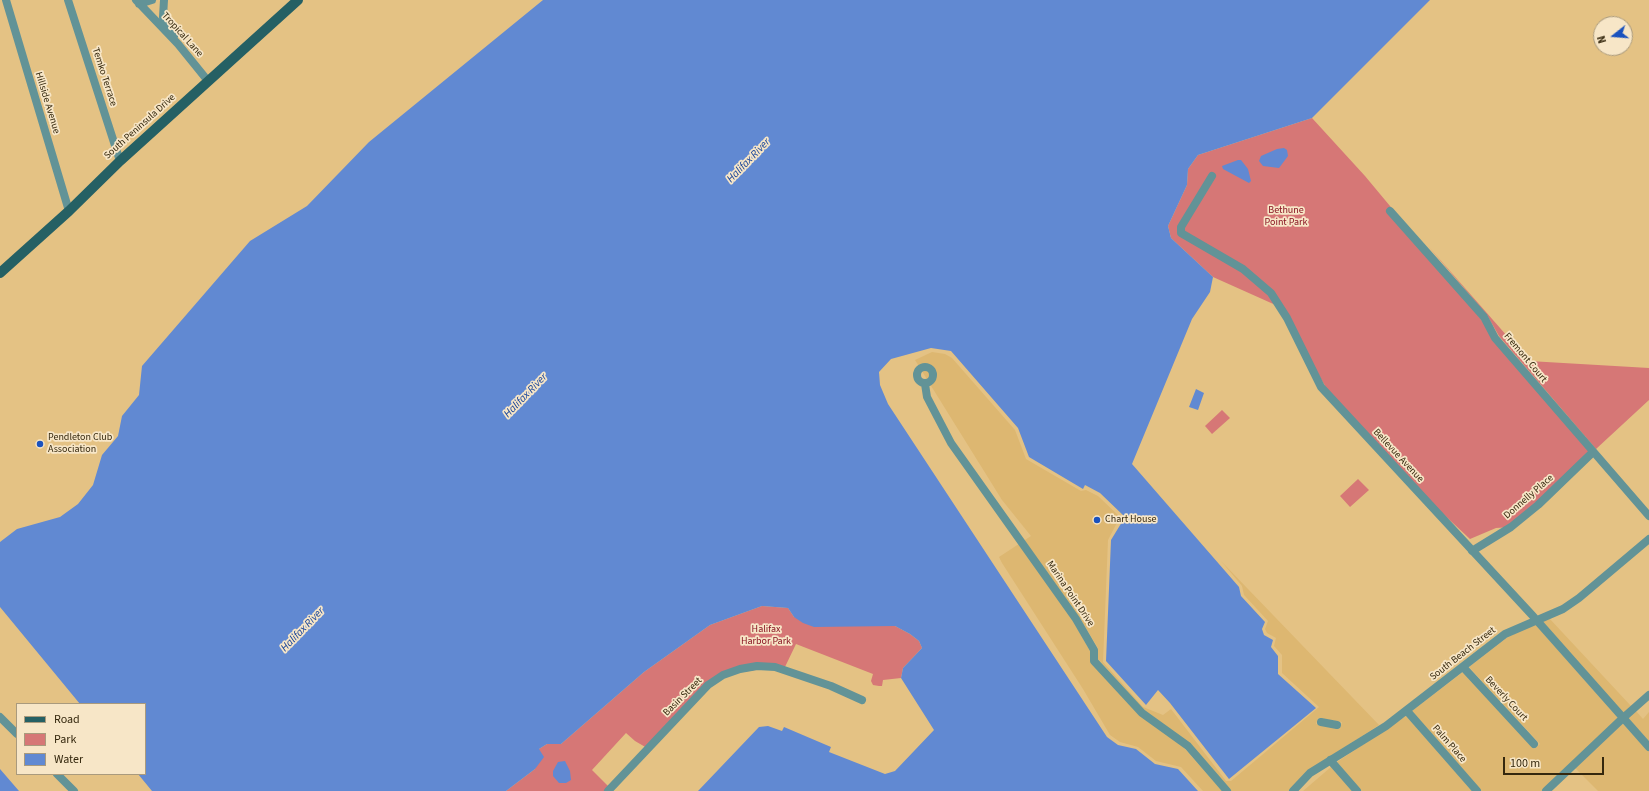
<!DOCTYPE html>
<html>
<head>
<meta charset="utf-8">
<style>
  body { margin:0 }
  #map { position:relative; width:1649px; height:791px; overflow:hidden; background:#e4c284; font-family:"Source Sans 3",sans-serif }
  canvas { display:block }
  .legend { position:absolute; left:16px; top:703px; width:130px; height:72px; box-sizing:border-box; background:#f7e6c7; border:1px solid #a99a7d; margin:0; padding:5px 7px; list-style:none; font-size:12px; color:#35280e }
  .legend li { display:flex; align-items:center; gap:8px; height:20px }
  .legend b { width:20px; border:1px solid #a99a7d }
  .north { position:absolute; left:1593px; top:16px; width:40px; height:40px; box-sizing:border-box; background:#f7e6c7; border:1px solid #a99a7d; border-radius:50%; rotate:253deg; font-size:11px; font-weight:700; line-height:16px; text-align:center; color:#35280e }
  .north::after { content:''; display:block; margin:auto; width:14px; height:18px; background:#1a52be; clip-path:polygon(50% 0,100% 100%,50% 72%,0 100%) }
  .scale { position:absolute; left:1503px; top:757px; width:101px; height:18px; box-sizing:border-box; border:2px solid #35280e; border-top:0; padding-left:5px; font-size:12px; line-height:14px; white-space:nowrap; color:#35280e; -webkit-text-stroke:3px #f7e6c7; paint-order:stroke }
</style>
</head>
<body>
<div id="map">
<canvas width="1649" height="791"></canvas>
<ul class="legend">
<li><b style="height:5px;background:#256064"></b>Road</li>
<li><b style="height:11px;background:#d67776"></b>Park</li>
<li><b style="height:11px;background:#6189d2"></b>Water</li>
</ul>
<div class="north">N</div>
<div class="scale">100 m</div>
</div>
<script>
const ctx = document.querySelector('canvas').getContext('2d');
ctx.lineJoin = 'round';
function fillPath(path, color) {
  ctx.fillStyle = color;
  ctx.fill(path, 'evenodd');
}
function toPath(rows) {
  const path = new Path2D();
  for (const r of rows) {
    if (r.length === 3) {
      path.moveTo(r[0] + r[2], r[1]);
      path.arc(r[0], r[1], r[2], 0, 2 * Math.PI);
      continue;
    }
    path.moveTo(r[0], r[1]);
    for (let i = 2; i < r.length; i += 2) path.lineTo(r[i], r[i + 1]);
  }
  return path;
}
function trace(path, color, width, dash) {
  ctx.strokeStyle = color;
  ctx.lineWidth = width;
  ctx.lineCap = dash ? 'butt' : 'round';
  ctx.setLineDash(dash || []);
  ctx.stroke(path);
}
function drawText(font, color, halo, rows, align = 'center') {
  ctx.font = font + ' "Source Sans 3",sans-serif';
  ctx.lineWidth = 3.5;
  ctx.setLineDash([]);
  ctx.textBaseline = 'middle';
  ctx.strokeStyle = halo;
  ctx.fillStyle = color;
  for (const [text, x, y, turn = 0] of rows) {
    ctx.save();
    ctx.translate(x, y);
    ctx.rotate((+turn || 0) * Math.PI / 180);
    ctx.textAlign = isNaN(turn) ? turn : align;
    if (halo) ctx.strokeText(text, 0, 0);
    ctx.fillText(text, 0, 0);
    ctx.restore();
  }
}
fillPath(toPath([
  [932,352,945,354,952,358,1015,430,1026,459,1081,491,1086,490,1098,496,1120,517,1108,540,1103,662,1143,707,1163,715,1171,709,1226,781,1231,781,1319,707,1282,673,1282,655,1274,646,1276,638,1267,633,1265,629,1268,621,1244,595,1242,586,1221,561,1379,725,1308,771,1288,791,1231,791,1145,711,1098,659,1098,648,1080,618,1073,621,1090,651,1091,661,1185,749,1222,791,1203,791,1181,767,1156,761,1138,747,1120,742,1110,735,1083,689,1002,563,999,557,1031,536,1002,500,915,360],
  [1318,718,1342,722,1340,729,1316,724],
  [1549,618,1631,706,1623,713,1542,621],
  [1535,624,1618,718,1541,791,1482,791,1412,711,1463,672,1534,749,1540,744,1469,667,1508,637],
  [1636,711,1643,719,1649,712,1649,741,1628,718],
  [1406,716,1472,791,1362,791,1337,762],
  [1622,723,1649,752,1649,791,1598,791,1575,768],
  [1331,767,1352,791,1303,791]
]), '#ddb771');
fillPath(toPath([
  [1312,118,1365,176,1450,278,1495,338,1593,452,1511,527,1496,528,1470,539,1392,466,1332,398,1280,307,1213,277,1171,238,1168,226,1187,185,1188,169,1198,155],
  [1428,246,1529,361,1649,368,1649,400,1596,449,1499,336,1487,315],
  [1222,410,1230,418,1212,434,1205,426],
  [1358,479,1369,490,1350,507,1340,496],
  [762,606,788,608,794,617,895,626,910,634,919,641,922,648,903,668,901,678,883,680,882,686,879,686,873,685,871,681,873,674,796,644,784,669,775,667,723,675,647,748,635,741,626,733,592,770,610,788,608,791,506,791,535,769,539,749,547,744,561,744,644,672,710,625]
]), '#d67776');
fillPath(toPath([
  [543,0,1430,0,1312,118,1198,155,1188,169,1187,185,1168,226,1171,238,1213,277,1210,292,1192,319,1132,464,1239,587,1241,596,1265,622,1262,629,1264,635,1273,640,1271,647,1278,656,1278,674,1316,708,1229,779,1170,703,1158,690,1146,705,1106,661,1111,540,1125,517,1100,493,1085,485,1083,489,1029,457,1018,428,951,351,931,348,891,359,879,372,880,385,888,404,1107,737,1118,745,1136,749,1155,764,1178,769,1198,791,698,791,759,727,768,726,782,731,784,727,831,747,829,752,885,774,895,771,934,730,901,678,903,668,922,648,919,641,910,634,895,626,814,627,803,623,794,617,788,608,762,606,710,625,644,672,561,744,547,744,539,749,544,757,535,769,506,791,0,791,0,542,17,529,60,517,78,504,93,485,102,455,118,436,122,416,139,395,142,366,250,241,307,206,369,142],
  [17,704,145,704,145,774,17,774],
  [1284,148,1287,150,1288,156,1279,168,1263,166,1259,161,1261,156,1277,149],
  [1238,160,1241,160,1248,169,1251,181,1249,183,1223,169,1222,166],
  [1196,389,1204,393,1198,410,1189,407],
  [565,761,570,771,571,780,566,783,559,783,553,776,553,771,558,762]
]), '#6189d2');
fillPath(toPath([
  [0,607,80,704,17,704,17,774,138,774,152,791,19,791,0,769]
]), '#e4c284');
trace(toPath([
  [6,0,69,211],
  [68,0,120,161],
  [136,0,178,44,208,81],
  [164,0,163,17,174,36],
  [139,4,152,0],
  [1212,176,1181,227,1181,233,1243,269,1271,293,1287,318,1321,387,1532,615,1649,747],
  [1390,211,1484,317,1495,338,1649,516],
  [925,375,8],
  [925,384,927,397,951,443,1076,619,1094,650,1094,661,1142,713,1188,746,1227,791],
  [1472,551,1511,527,1538,505,1593,452],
  [1463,667,1534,744],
  [1407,711,1477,791],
  [0,717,17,734],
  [1321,722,1337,725],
  [1330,760,1357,791],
  [57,774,74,791],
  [608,791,708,685,723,675,740,669,757,666,775,667,831,686,862,700],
  [1293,791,1310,773,1386,726,1505,634,1563,609,1579,598,1649,539],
  [1546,791,1623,718,1649,695]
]), '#629397', 8);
trace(toPath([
  [0,273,69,211,120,161,298,0]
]), '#256064', 10);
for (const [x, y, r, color] of [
  [40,444,4,"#1a52be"],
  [1097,520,4,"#1a52be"]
]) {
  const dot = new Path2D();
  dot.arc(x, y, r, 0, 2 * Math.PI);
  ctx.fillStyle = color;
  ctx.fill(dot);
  trace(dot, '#f7e6c7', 1.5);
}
drawText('10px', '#35280e', '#f7e6c7', [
  ["Tropical Lane",182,35,48],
  ["Temko Terrace",104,77,72],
  ["Hillside Avenue",47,103,73],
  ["South Peninsula Drive",140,127,-42],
  ["Fremont Court",1525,358,50],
  ["Bellevue Avenue",1398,456,47],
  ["Donnelly Place",1529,497,-41],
  ["Marina Point Drive",1070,594,56],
  ["South Beach Street",1463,654,-38],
  ["Basin Street",683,697,-45],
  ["Beverly Court",1506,699,47],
  ["Palm Place",1449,744,49]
]);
drawText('10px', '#871220', '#f7e6c7', [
  ["Bethune",1286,211],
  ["Point Park",1286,223],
  ["Halifax",766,630],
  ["Harbor Park",766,642]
]);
drawText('10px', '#35280e', '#f7e6c7', [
  ["Pendleton Club",48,438],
  ["Association",48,450],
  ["Chart House",1105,520]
], 'left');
drawText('italic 11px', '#18449a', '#f7e6c7', [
  ["Halifax River",749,161,-46],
  ["Halifax River",526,396,-46],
  ["Halifax River",303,630,-46]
]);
</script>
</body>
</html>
